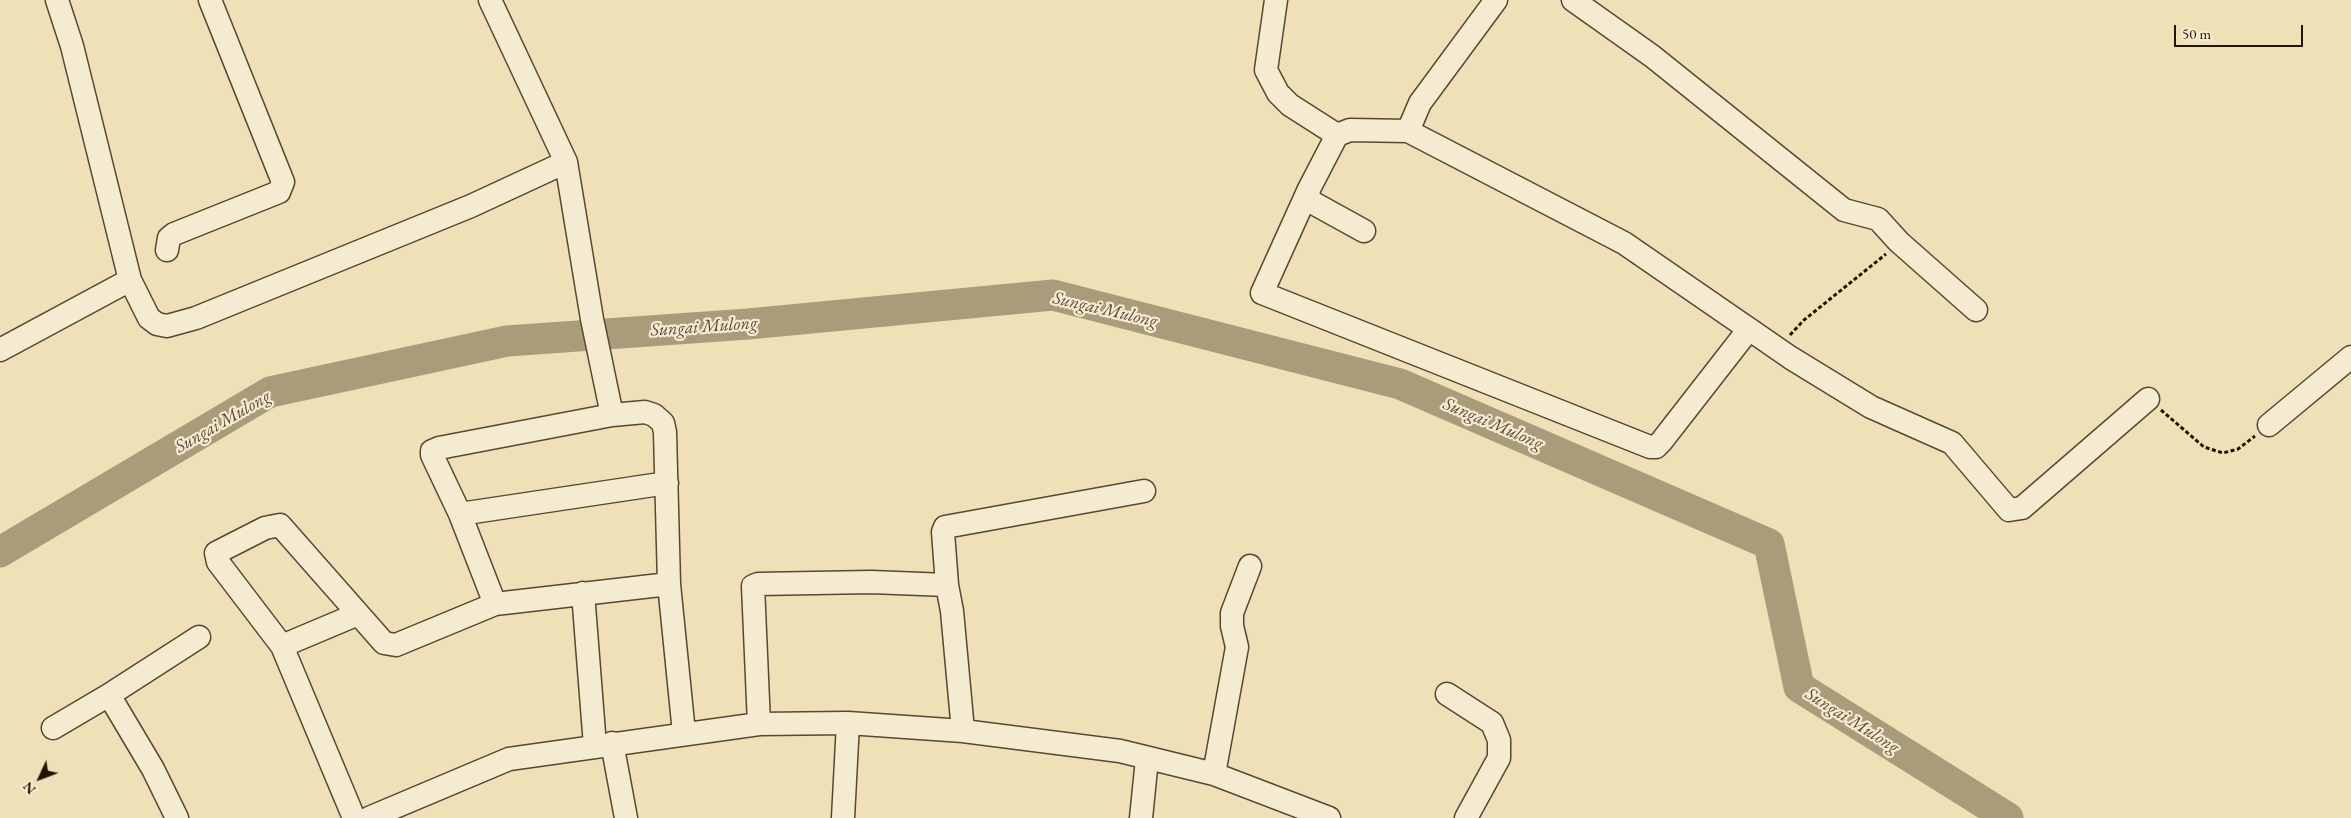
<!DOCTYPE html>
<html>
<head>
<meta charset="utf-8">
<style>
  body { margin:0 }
  #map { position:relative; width:2351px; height:818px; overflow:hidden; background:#f0e0b8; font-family:"EB Garamond",serif }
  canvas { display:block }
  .north { position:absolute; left:15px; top:753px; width:50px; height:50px; -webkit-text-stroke:4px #f5ebd1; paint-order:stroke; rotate:227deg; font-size:14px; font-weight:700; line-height:20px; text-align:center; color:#221506 }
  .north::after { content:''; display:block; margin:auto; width:18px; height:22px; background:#221506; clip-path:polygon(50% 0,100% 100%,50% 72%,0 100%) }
  .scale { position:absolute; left:2174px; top:25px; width:129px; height:22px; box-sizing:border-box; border:2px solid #221506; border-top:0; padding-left:6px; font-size:15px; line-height:18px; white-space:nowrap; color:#221506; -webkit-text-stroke:4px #f5ebd1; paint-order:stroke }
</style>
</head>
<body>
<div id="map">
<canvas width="2351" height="818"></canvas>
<div class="north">N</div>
<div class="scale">50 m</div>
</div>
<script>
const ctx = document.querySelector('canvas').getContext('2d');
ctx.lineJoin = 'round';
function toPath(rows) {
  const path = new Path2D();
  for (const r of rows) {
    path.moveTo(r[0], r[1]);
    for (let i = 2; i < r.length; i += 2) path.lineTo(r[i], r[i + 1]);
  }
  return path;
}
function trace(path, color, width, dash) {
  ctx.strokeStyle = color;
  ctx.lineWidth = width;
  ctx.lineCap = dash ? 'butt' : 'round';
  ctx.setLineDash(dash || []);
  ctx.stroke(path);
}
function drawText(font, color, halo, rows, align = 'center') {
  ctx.font = font + ' "EB Garamond",serif';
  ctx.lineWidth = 4.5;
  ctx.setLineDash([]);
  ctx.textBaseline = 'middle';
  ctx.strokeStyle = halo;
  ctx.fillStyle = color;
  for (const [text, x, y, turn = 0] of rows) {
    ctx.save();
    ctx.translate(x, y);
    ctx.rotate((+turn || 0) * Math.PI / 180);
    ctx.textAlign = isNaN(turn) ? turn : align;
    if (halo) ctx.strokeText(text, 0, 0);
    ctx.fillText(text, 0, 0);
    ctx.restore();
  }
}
trace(toPath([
  [0,552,270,392,507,341,748,324,1053,295,1400,384,1769,544,1799,687,2008,818]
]), '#aa9b7b', 31);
const minor = toPath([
  [57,0,72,46,130,280,149,318,157,324,167,326,196,318,471,206,566,162],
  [490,0,566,162,592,319,612,415],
  [1276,0,1266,70,1278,93,1290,105,1337,135],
  [1496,0,1420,103,1408,131,1624,243,1791,358,1871,407,1952,443,2009,510,2022,508,2148,399],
  [1573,0,1652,56,1844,210,1878,219,1899,242,1976,310],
  [1309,189,1262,293,1650,447,1656,447,1661,442,1749,329],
  [1364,231,1315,204,1308,198,1309,189,1337,135,1350,130,1408,131],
  [167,250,169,238,174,234,279,192,283,182,210,0],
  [0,350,130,280],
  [2269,425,2351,357],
  [460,514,667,483],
  [669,584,684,733],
  [583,593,595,746],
  [282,646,358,614],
  [1447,694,1492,723,1499,740,1499,758,1466,818],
  [759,724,753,586,758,584,871,582,947,585],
  [53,728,109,695],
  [963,731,952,611,947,585,943,532,945,527,1144,491],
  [612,743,626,818],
  [1214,774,1237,647,1232,626,1232,613,1250,566],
  [177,818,153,769,109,695,199,637],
  [354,818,282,646,218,562,216,553,265,528,280,525,384,643,396,645,495,604,669,584,665,432,663,423,654,415,645,412,612,415,439,448,432,451,432,455,460,514,495,604],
  [369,818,509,759,759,724,848,723,963,731,1120,751,1214,774,1329,818],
  [843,818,848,723],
  [1141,818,1147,759]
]);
trace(minor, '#564832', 25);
trace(toPath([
  [1790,335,1804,320,1886,254],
  [2161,410,2204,447,2223,453,2238,449,2255,436]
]), '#221506', 3, [4, 2.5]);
trace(minor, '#f5ebd1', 22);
drawText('italic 18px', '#584b35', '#f5ebd1', [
  ["Sungai Mulong",1105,310,13],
  ["Sungai Mulong",704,327,-4],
  ["Sungai Mulong",223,422,-30],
  ["Sungai Mulong",1493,424,23],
  ["Sungai Mulong",1852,721,32]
]);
</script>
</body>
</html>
